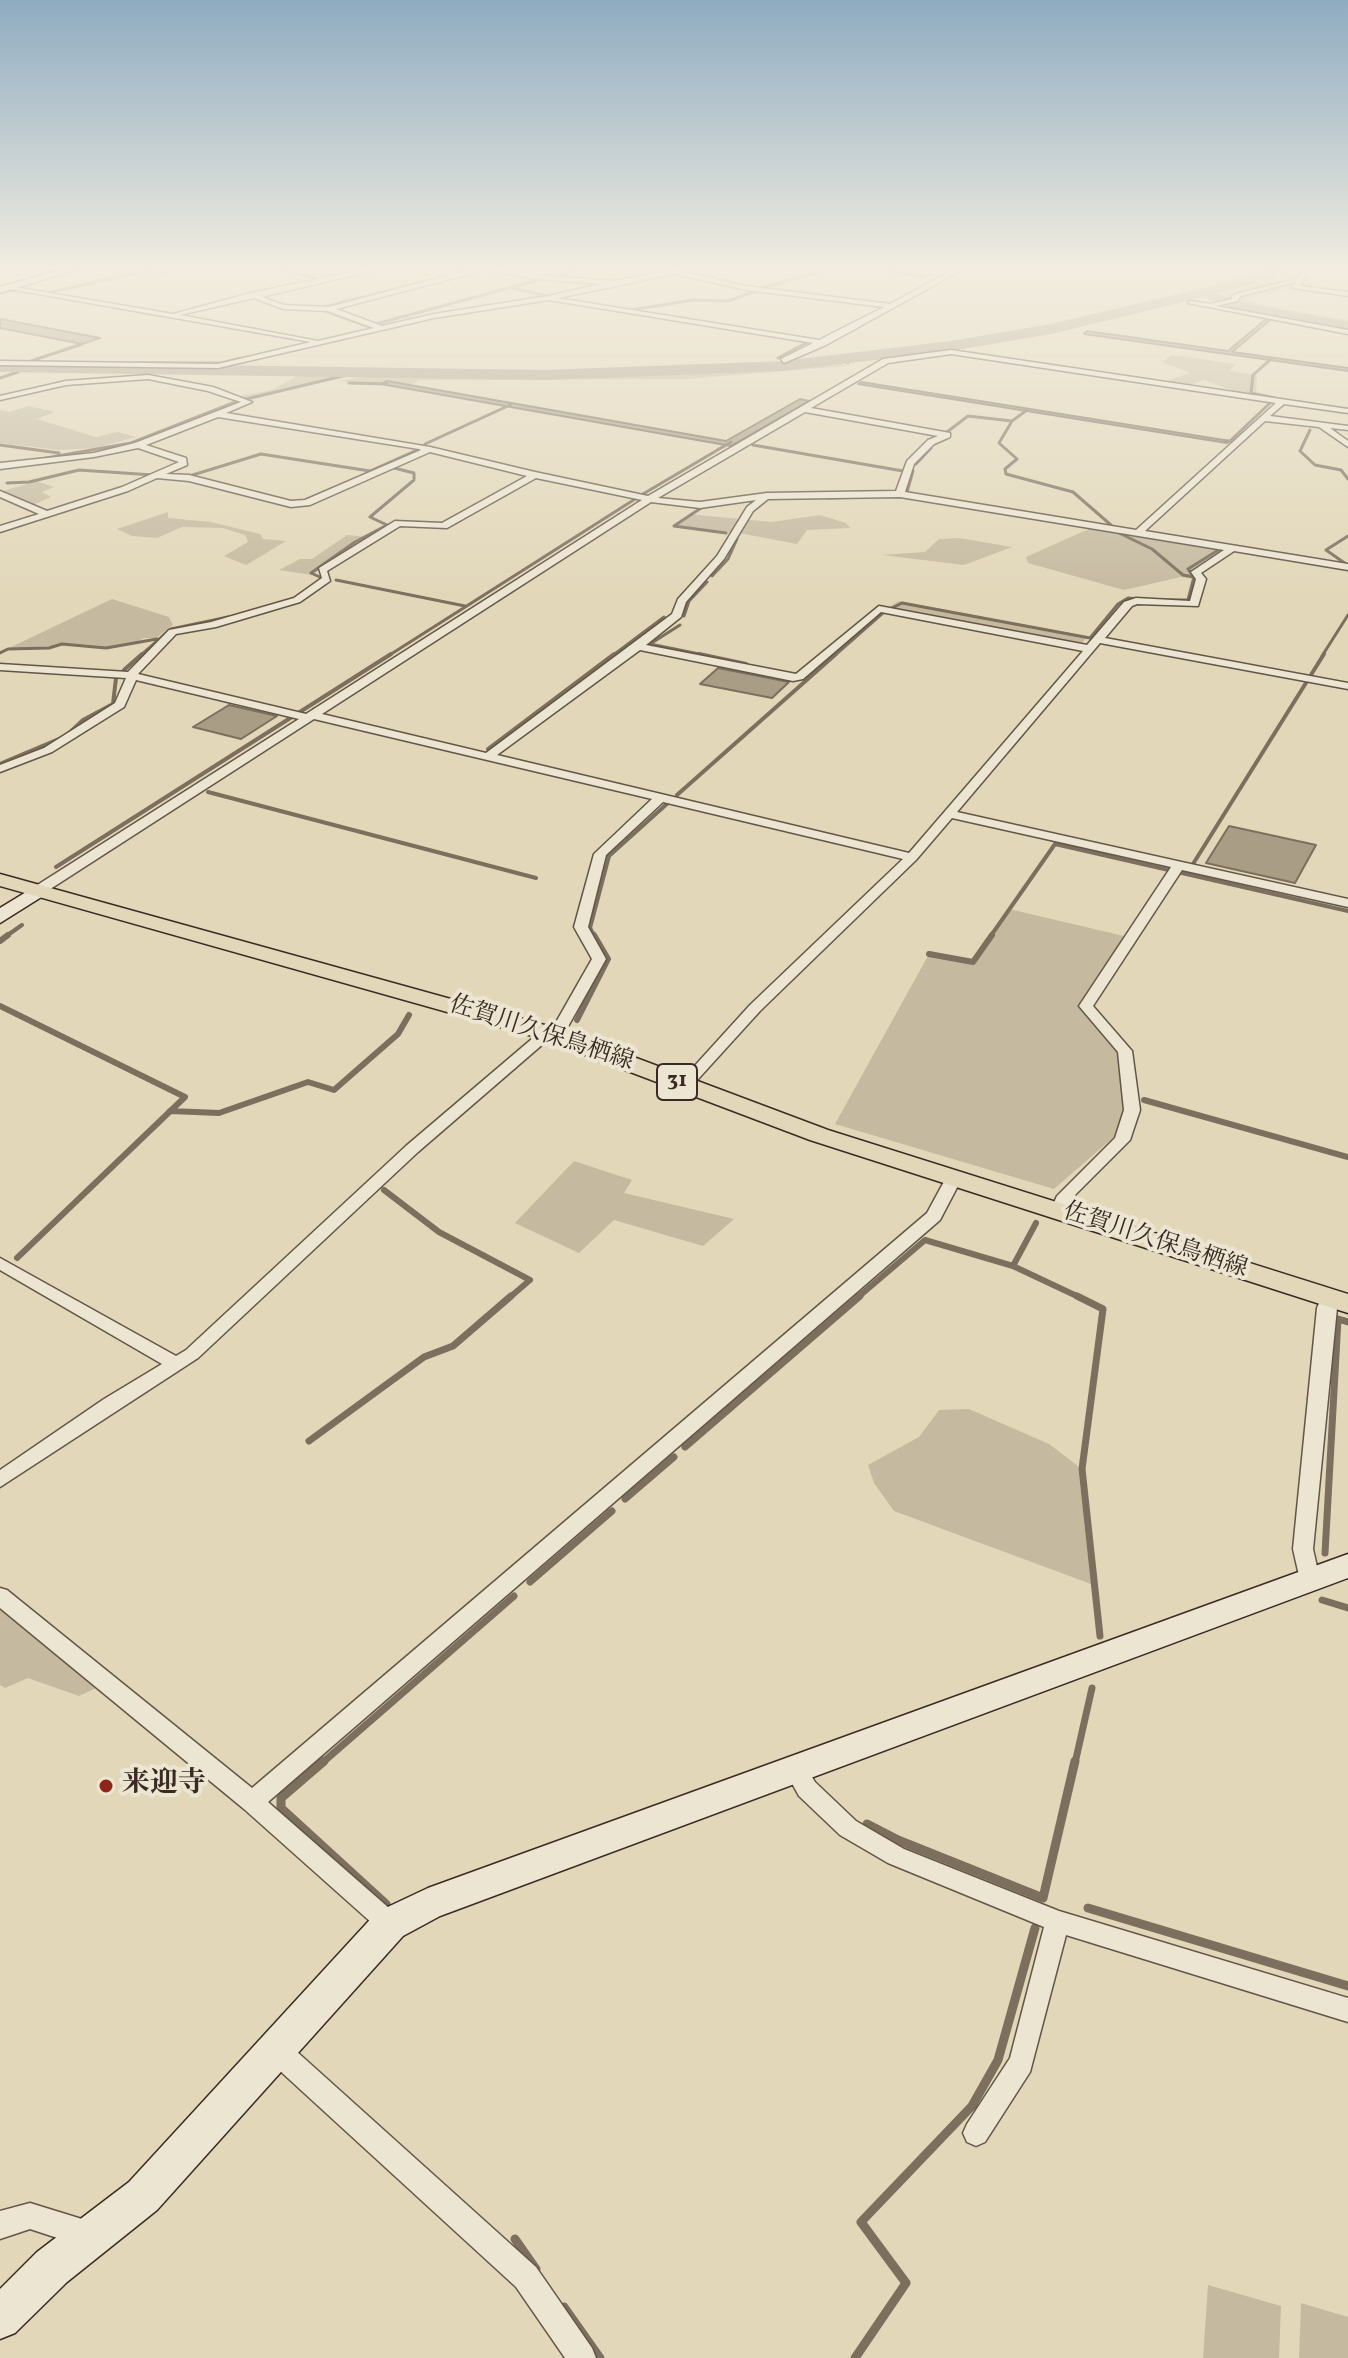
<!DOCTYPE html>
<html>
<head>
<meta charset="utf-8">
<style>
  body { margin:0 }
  canvas { display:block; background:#e2d7b9 }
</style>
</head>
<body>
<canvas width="1348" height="2358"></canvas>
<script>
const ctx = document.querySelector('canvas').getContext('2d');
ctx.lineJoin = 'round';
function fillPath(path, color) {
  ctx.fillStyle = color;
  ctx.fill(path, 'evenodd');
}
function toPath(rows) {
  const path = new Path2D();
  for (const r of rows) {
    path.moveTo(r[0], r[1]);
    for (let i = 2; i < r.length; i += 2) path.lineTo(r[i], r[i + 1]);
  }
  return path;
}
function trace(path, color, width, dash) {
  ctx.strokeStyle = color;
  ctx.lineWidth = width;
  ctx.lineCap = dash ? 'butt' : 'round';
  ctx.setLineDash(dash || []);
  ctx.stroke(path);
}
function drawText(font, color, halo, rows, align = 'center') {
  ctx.font = font + ' Vollkorn,"Noto Serif JP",serif';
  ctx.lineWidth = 8;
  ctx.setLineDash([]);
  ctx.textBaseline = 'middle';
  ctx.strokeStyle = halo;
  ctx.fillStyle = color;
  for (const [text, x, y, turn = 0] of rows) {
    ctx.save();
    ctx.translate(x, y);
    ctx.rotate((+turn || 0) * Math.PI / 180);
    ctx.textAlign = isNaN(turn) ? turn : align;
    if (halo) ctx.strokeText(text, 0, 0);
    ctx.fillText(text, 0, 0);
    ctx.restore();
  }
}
fillPath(toPath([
  [1306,266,1323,266,1311,272,1312,278,1300,287,1244,298,1267,306,1348,320,1348,326,1249,307,1225,300,1223,296,1227,292,1288,278],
  [1172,355,1236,364,1229,371,1257,375,1256,393,1280,400,1228,392,1231,390,1204,380,1187,386,1164,382,1190,373,1162,362],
  [842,364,847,366,685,379,420,380,410,385,386,381,378,384,338,381,372,376,672,375],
  [335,374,338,377,310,385,246,398,240,396,272,390,299,375],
  [29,406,55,412,37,419,96,437,118,432,136,437,95,448,59,450,0,443,0,410,9,412],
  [36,481,54,487,42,492,51,497,33,505,0,492],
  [168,512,168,518,211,522,260,534,263,539,286,541,246,565,224,556,248,542,245,535,223,528,182,527,157,538,132,536,117,529],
  [689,514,771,522,820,515,846,523,850,528,807,530,797,544,744,534,673,527],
  [1093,527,1223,549,1192,570,1192,579,1181,577,1124,590,1028,563,1026,557],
  [347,535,368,537,312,575,279,570,300,559,312,559],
  [959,538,1012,547,964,565,882,555,925,552,939,539],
  [112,599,169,617,173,625,156,638,144,638,133,644,106,647,62,643,50,648,9,648],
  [899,601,1087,636,1081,645,887,608],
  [1009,909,1124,936,1080,1008,1119,1050,1124,1107,1114,1137,1054,1189,835,1124,929,954,973,962],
  [574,1161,632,1180,624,1193,734,1219,703,1246,614,1220,579,1253,515,1223],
  [969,1409,1049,1444,1078,1466,1091,1584,894,1511,874,1483,868,1465,919,1437,939,1410],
  [0,1609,96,1688,79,1696,28,1678,5,1688,0,1685],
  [1208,2285,1281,2306,1279,2358,1203,2358],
  [1301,2303,1348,2317,1348,2358,1299,2358]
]), '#c5baa0');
const water = toPath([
  [0,319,100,338,82,344,0,328,0,319],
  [1266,319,1270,320,1232,352,1348,368,1348,371,1084,334,1087,331,1228,351,1266,319],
  [387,381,726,441,800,399,809,401,731,446,381,384,387,381],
  [861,382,1230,441,1227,443,858,384,861,382],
  [718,668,789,682,772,698,700,684,718,668],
  [229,705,277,716,241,739,193,727,229,705],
  [1229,826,1316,845,1295,883,1206,863,1229,826]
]);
fillPath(water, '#a99d86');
trace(water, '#7c6f5e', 2);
trace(toPath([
  [267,266,318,279],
  [863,266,924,277],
  [490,267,537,276],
  [548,278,591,266],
  [766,287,841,266],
  [512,288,547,296],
  [10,290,39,294],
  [51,292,146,271,165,273,182,266],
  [319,308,416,284],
  [325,311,375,329,371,329],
  [624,311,694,300,728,301,761,289],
  [1275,316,1278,314],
  [376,324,538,280],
  [778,358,806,343],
  [843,359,848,363],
  [1271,359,1253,375,1251,393,1275,398],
  [31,361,82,344],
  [138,363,221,363,242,358],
  [0,378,18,372],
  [349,383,387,384],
  [1012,421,999,443,1017,459,1005,469,1006,474,1073,492,1111,525],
  [1310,430,1300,451,1315,465,1341,470,1348,479],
  [947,432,968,416,1012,421,1027,410],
  [1225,441,1230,441,1270,403],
  [425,444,510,405],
  [935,444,948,438],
  [0,445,59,453],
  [753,445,903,471],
  [35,460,131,443,238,401,347,375,378,372],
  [916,464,931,448],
  [186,477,261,454,370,471,417,450],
  [7,483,29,482,79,470,153,475],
  [907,492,913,471],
  [827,498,864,497],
  [704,506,674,526,726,533],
  [1117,532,1152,549,1183,575,1194,577,1188,600,1151,600],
  [1346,564,1326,550,1348,536],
  [712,576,728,559,737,539],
  [1194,577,1188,569,1220,549],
  [336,580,465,606],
  [316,584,322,578,311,573,355,542,387,525,370,517,414,480,414,473,394,468],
  [890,609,902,603,1090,638,1118,604,1128,598,1140,599],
  [684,616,689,601,707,582],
  [680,625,650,644,709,656],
  [0,653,8,649,49,648,62,644,106,648,157,639],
  [140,656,171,629,228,617],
  [388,656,643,494,731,442],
  [612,656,664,617],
  [834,656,884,612],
  [1322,656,1348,615]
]), '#7c6f5e', 3);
trace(toPath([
  [699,654,746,664],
  [124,670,142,654],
  [488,749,614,654],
  [0,764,66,736,83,720,113,704,116,678],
  [208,792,536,878],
  [677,795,836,654],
  [1193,864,1324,654],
  [56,867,391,654],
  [5,937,22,925],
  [595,937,590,928,609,856,669,802],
  [990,937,1055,844,1348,911]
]), '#7c6f5e', 4);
trace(toPath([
  [0,941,8,935],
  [929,954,973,962,992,935],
  [0,1006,185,1097,17,1258],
  [577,1020,608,959,594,935],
  [1144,1100,1348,1157],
  [170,1111,219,1113,308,1082,334,1090,398,1034,409,1015],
  [384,1190,439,1232,530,1280,509,1298],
  [1013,1266,1081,1298],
  [857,1298,925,1240,1013,1266,1036,1223]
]), '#7c6f5e', 6);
trace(toPath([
  [1077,1296,1103,1309,1082,1469,1100,1636],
  [309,1441,424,1357,453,1346,511,1296],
  [685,1447,860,1296],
  [625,1499,674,1457],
  [1325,1553,1338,1319,1348,1322],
  [530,1582,612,1511],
  [1322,1600,1348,1608],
  [322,1763,514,1596],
  [1075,1763,1092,1688]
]), '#7c6f5e', 7);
trace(toPath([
  [324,1761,281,1798,281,1808,386,1904],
  [867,1824,898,1840,1043,1898,1075,1761],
  [1088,1908,1348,1986],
  [515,2239,536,2269],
  [564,2307,600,2358],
  [855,2358,906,2283,861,2222,972,2106,998,2060,1035,1928]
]), '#7c6f5e', 9);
fillPath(toPath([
  [1273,266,1291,266,1275,278,1218,294,1245,303,1348,322,1348,332,1242,312,1204,297,1051,334,951,351,782,371,545,380,0,372,0,362,545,370,782,361,951,341,1051,324,1224,283,1273,266]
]), '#a99d86');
const street = toPath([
  [379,266,392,266,262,297,284,305,329,307,476,268,472,266,488,266,535,275,614,281,687,267,689,270,683,272,746,286,890,304,960,266,969,266,826,345,784,363,781,359,813,343,549,300,434,318,218,368,0,365,0,361,218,364,311,342,10,289,8,286,173,314,251,293,379,266],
  [485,270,535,279,601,284,548,296,434,314,382,326,336,309,485,270],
  [676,274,746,290,884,307,819,340,557,298,676,274],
  [254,298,283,309,328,311,374,328,318,341,180,315,254,298],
  [1308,266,1316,266,1307,272,1300,286,1348,292,1348,296,1292,288,1296,282,1240,296,1238,301,1216,306,1348,330,1348,334,1188,303,1191,301,1210,304,1232,299,1232,296,1236,294,1296,279,1308,266],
  [951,350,1348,409,1348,413,1284,404,1270,416,1348,426,1348,430,1330,428,1348,441,1348,447,1319,427,1265,421,1145,531,1348,564,1348,570,1234,551,1201,573,1206,579,1198,606,1137,604,1132,606,1105,638,1348,683,1348,689,1100,643,957,812,1348,899,1348,907,1182,870,1093,1006,1132,1051,1140,1110,1130,1140,1072,1198,1064,1215,1058,1216,1050,1211,1057,1196,1115,1138,1124,1110,1118,1052,1079,1006,1171,867,952,818,916,860,760,1011,690,1088,685,1090,680,1088,677,1085,680,1082,750,1005,903,859,663,802,606,855,588,927,606,959,566,1030,543,1044,418,1152,198,1358,0,1487,0,1470,104,1399,162,1364,0,1270,0,1258,176,1356,186,1350,406,1146,533,1038,555,1024,592,959,574,927,594,854,652,799,314,719,41,895,31,895,31,889,299,719,136,680,124,707,52,752,0,772,0,765,44,748,115,703,126,678,0,670,0,664,128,672,169,630,211,622,294,598,322,578,319,568,395,521,442,523,527,476,430,452,310,505,291,507,189,481,157,478,128,491,0,532,0,526,39,514,0,497,0,491,47,511,122,487,179,462,138,448,94,457,0,469,0,463,94,453,135,443,241,402,208,391,148,379,66,385,0,400,0,396,66,381,148,375,213,387,252,402,226,413,430,447,535,472,648,496,883,359,951,350],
  [951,354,1276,403,1136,530,905,492,914,464,934,444,950,437,950,433,811,408,888,363,951,354],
  [805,412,938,436,928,440,907,461,896,491,767,493,700,502,658,498,805,412],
  [218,417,419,449,421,450,305,500,291,501,189,475,166,474,187,465,186,458,146,445,218,417],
  [536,478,642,500,306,714,138,674,176,634,216,627,300,602,330,581,327,571,400,526,447,528,536,478],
  [900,497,1224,550,1191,572,1196,579,1190,601,1136,598,1124,602,1087,645,879,606,796,674,646,645,681,617,686,602,724,559,753,511,768,499,900,497],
  [756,500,747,507,717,556,678,599,672,614,486,753,322,714,651,502,700,508,756,500],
  [881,612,1083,651,909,853,497,755,640,650,793,681,803,679,881,612],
  [954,1173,962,1178,940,1220,268,1802,398,1916,402,1924,398,1932,390,1935,382,1932,244,1809,0,1608,0,1588,7,1590,252,1788,927,1213,946,1178,954,1173],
  [1329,1292,1338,1298,1313,1549,1320,1580,1317,1586,1310,1588,1303,1586,1300,1580,1293,1549,1317,1308,1323,1294,1329,1292],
  [795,1759,803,1762,815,1782,856,1821,904,1849,1059,1911,1348,1998,1348,2022,1066,1935,1030,2072,985,2142,976,2146,967,2142,963,2133,967,2124,1010,2058,1044,1927,888,1863,840,1835,799,1796,784,1769,787,1762,795,1759],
  [276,2038,285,2041,536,2267,592,2348,596,2358,565,2358,516,2287,267,2059,263,2050,267,2041,276,2038],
  [30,2203,98,2224,102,2234,98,2244,88,2248,30,2229,0,2239,0,2211,30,2203]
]);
const secondary = toPath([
  [72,266,88,266,0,293,0,287,72,266],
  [36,886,43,888,46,892,43,896,0,923,0,908,36,886],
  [1348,1554,1348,1578,440,1916,403,1936,157,2210,67,2282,15,2333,0,2339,0,2289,37,2252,129,2182,377,1912,428,1888,1348,1554]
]);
const primary = toPath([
  [0,874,559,1029,828,1130,1348,1294,1348,1313,810,1140,543,1039,0,886,0,874]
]);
trace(street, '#635648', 3);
trace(secondary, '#392b23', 3);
trace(primary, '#392b23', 3);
fillPath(street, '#ece5d2');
fillPath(secondary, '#ece5d2');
fillPath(primary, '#e2d7b9');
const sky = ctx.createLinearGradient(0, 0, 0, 597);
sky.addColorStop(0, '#8fabc1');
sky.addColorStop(0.45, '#f2ede0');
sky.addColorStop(1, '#f2ede000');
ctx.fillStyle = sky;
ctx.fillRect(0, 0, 1348, 597);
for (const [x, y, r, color] of [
  [106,1786,8,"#8f2418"]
]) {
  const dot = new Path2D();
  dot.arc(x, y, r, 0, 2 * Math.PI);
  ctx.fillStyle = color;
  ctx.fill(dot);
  trace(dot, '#ece5d2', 3);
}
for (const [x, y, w] of [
  [677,1082,40]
]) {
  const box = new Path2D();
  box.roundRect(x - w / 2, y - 18, w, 36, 6);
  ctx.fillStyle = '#ece5d2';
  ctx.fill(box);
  trace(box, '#392b23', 2);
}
drawText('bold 22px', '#392b23', null, [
  ["31",677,1082]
]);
drawText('24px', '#392b23', '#ece5d2', [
  ["佐賀川久保鳥栖線",541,1035,18],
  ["佐賀川久保鳥栖線",1155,1242,18]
]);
drawText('bold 28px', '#392b23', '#ece5d2', [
  ["来迎寺",122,1786]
], 'left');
</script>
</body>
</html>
